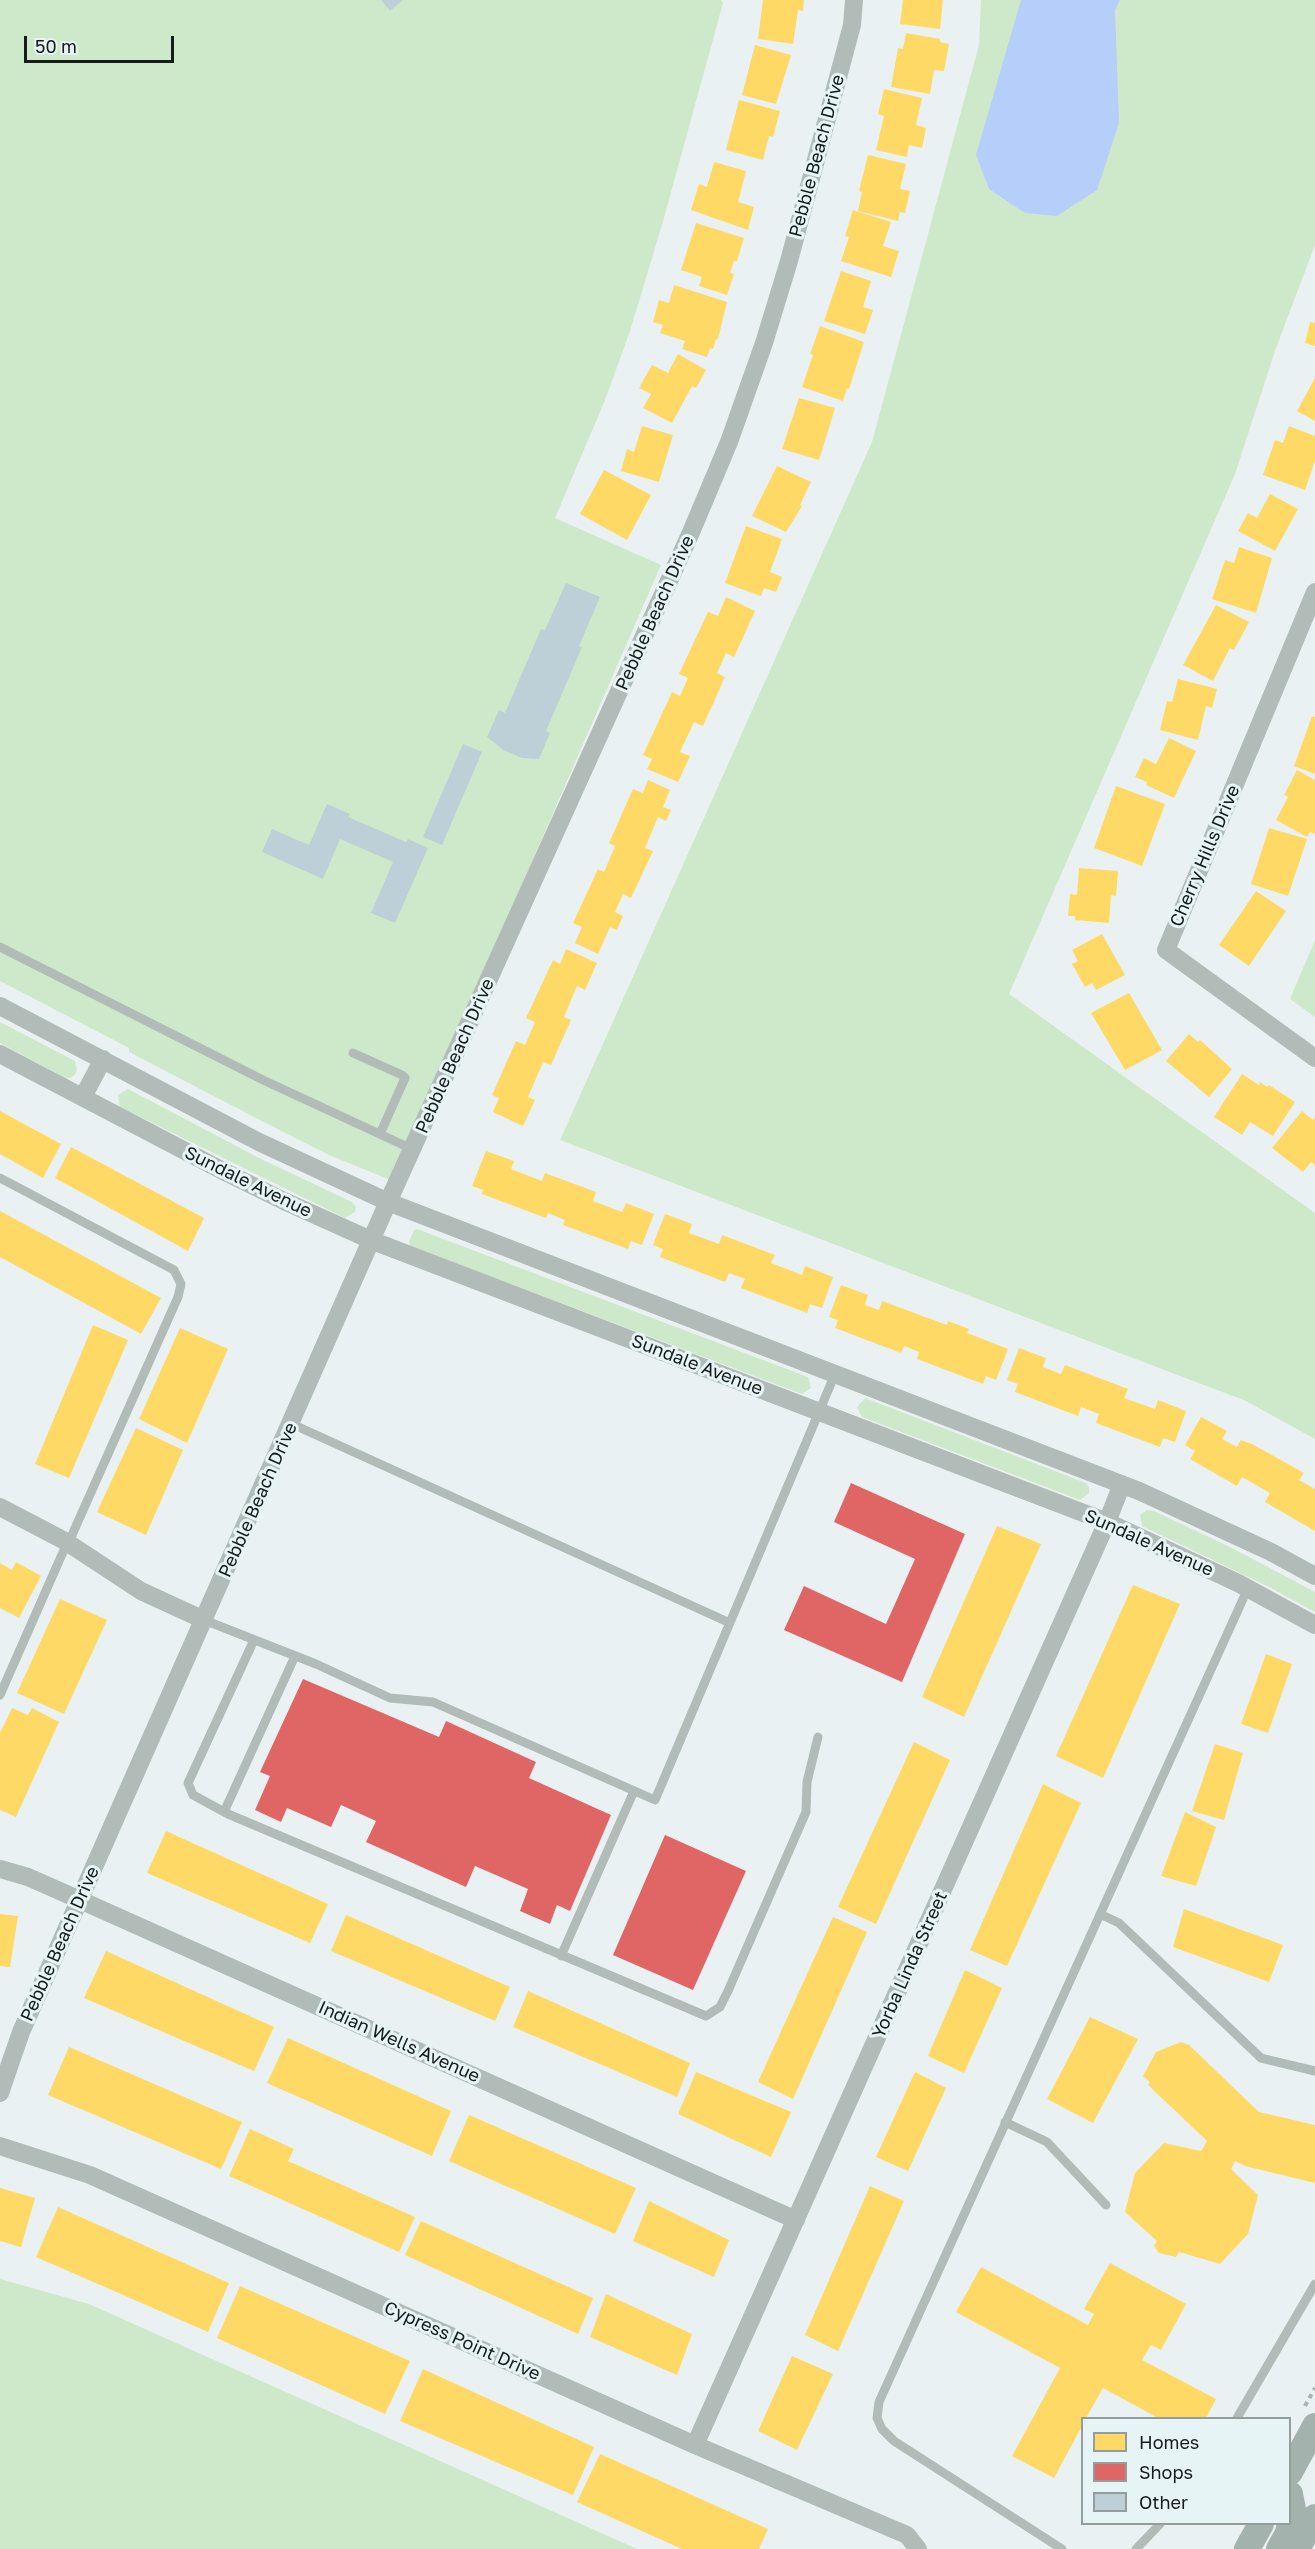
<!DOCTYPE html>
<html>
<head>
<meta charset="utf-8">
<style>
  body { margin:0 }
  #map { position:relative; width:1315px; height:2549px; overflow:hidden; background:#eaf1f2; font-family:"Golos Text",sans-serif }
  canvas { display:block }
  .legend { position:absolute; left:1081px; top:2417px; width:210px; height:108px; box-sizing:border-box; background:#e6f4f5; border:2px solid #939d9e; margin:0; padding:8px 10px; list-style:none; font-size:18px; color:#161b1b }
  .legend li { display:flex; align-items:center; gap:12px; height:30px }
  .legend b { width:30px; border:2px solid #939d9e }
  .scale { position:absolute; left:24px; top:36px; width:150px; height:27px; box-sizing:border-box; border:3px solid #161b1b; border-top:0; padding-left:8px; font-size:18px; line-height:21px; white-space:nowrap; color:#161b1b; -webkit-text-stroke:4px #e6f4f5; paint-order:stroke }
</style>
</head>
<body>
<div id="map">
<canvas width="1315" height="2549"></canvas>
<ul class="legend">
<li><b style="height:16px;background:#ffd966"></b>Homes</li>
<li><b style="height:16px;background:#e06666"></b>Shops</li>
<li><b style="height:16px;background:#bdd0d8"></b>Other</li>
</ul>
<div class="scale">50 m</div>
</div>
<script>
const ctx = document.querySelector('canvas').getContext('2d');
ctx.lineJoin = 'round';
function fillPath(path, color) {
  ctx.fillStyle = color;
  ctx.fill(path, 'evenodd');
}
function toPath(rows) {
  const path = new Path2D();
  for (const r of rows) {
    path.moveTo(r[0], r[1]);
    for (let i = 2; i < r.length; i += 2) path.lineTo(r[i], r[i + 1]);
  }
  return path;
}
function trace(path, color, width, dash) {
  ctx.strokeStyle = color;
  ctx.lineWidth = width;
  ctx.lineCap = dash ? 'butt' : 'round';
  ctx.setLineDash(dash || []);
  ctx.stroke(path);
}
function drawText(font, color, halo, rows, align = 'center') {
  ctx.font = font + ' "Golos Text",sans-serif';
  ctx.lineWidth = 6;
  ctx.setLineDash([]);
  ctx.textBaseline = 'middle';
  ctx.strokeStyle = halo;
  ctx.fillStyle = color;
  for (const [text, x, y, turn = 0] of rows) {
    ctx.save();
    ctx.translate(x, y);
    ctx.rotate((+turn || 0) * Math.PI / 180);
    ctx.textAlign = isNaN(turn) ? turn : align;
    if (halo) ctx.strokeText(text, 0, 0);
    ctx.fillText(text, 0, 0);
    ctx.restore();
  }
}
fillPath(toPath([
  [0,0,721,0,723,3,662,225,630,331,605,400,555,518,661,565,393,1181,329,1155,256,1118,129,1052,129,1048,0,981],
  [981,0,1315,0,1315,245,1276,348,1235,474,1009,994,1315,1213,1315,1439,1246,1401,560,1140,872,442,979,45],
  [1315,940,1315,1017,1290,999],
  [0,1022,75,1061,77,1070,74,1076,67,1079,0,1043],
  [128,1089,261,1159,352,1202,356,1207,355,1212,345,1218,120,1107,118,1095],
  [417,1229,808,1377,811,1388,802,1394,410,1246,409,1242,414,1230],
  [865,1398,1086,1483,1089,1487,1089,1493,1080,1500,862,1417,857,1407],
  [1147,1510,1154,1511,1232,1548,1315,1592,1315,1612,1271,1588,1142,1526,1140,1515],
  [0,2279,89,2304,637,2549,0,2549]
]), '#cee9c9');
fillPath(toPath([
  [1021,0,1120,0,1115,10,1119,123,1097,190,1057,216,1025,213,989,189,976,155]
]), '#b5cefa');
fillPath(toPath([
  [763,0,804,0,803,11,798,10,793,44,758,39],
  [903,0,943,0,940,29,900,24],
  [906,33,940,39,940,42,949,44,944,71,934,70,930,94,891,87,898,48,903,49],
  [755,45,791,55,776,104,742,95],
  [884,89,922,98,916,125,926,128,922,148,909,145,907,157,876,150,884,116,878,114],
  [739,100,780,111,773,137,769,136,763,160,726,150],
  [868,155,906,164,900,189,910,191,905,213,900,212,898,221,858,211,862,192,859,191],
  [714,162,746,171,738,202,754,207,748,230,691,210,699,184,707,187],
  [853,210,891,222,883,246,899,251,891,277,841,261,849,237,845,236],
  [696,223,744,238,737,261,734,261,730,273,734,274,727,295,699,286,702,277,681,270],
  [841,271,871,281,863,307,873,310,865,334,824,321],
  [674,285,727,302,718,339,716,339,713,349,710,348,707,357,682,349,685,341,660,333,663,325,653,322,659,300,669,303],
  [1310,322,1315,323,1315,346,1305,343],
  [820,326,864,342,849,389,847,388,843,401,802,387,813,355,810,354],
  [678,354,706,370,696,388,692,386,672,423,643,408,651,394,639,388,652,365,668,373],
  [1315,378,1315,421,1297,411],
  [799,398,835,408,819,460,782,449],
  [642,426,673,435,659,482,621,471,627,449,634,452],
  [1289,426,1315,436,1315,461,1305,490,1263,475,1275,440,1283,443],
  [777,466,811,482,800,505,802,506,786,532,752,516],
  [604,470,651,495,627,540,580,514],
  [1270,494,1298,509,1275,551,1238,531,1248,513,1257,518],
  [746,526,782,539,770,572,782,577,776,592,764,588,761,596,725,583],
  [1239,547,1272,558,1256,613,1212,599,1225,560,1234,563],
  [726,597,755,611,734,657,726,653,717,673,725,677,703,726,694,722,680,752,690,756,678,782,647,769,652,759,643,755,672,692,680,696,688,678,679,674,708,612,718,616],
  [1216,605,1249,622,1234,650,1230,648,1213,681,1183,665],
  [1178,679,1217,689,1212,708,1206,706,1198,740,1160,730,1167,701,1172,702],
  [1312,716,1315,717,1315,774,1294,766],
  [1169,738,1196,751,1174,798,1146,785,1147,782,1135,777,1144,758,1156,764],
  [1297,770,1315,780,1315,834,1310,832,1307,837,1276,820,1288,797,1284,795],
  [648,780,670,790,663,807,671,810,666,821,658,817,645,848,653,851,631,898,623,894,615,912,623,916,617,930,610,927,598,954,575,943,582,927,573,923,598,869,604,872,615,846,609,843,633,789,643,793],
  [1116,786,1165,804,1142,866,1094,848],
  [1269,828,1307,839,1288,896,1251,884],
  [1079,868,1118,871,1116,896,1111,895,1109,923,1075,920,1075,916,1068,916,1070,894,1077,895],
  [1256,891,1286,911,1249,966,1219,945],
  [1102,934,1125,975,1096,990,1092,983,1085,987,1072,964,1078,961,1072,950],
  [566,949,597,963,585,990,577,986,564,1017,571,1020,551,1065,543,1062,528,1097,535,1100,523,1126,493,1112,499,1098,492,1095,516,1041,525,1045,535,1022,526,1018,553,960,560,964],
  [1129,993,1162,1050,1125,1070,1091,1013],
  [1189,1034,1198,1042,1200,1040,1232,1069,1209,1097,1166,1061],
  [1242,1074,1259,1085,1260,1082,1267,1087,1269,1085,1295,1102,1273,1136,1250,1122,1242,1135,1214,1117],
  [0,1111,61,1144,43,1178,0,1154],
  [1302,1111,1313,1120,1315,1117,1315,1165,1311,1162,1303,1172,1272,1148],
  [71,1147,204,1218,188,1251,55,1178],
  [486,1151,514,1161,511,1169,542,1181,545,1173,596,1192,593,1201,622,1212,626,1203,654,1214,642,1245,631,1241,628,1249,563,1225,565,1220,548,1213,546,1218,482,1194,483,1190,472,1186],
  [0,1211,161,1298,141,1334,0,1257],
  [665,1214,692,1224,689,1233,719,1244,722,1235,775,1255,771,1263,802,1275,805,1266,833,1277,822,1308,810,1304,807,1313,741,1288,745,1279,729,1273,725,1282,660,1257,663,1249,653,1245],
  [841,1285,868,1295,865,1305,879,1310,882,1301,947,1325,948,1321,969,1329,967,1333,1008,1349,996,1380,986,1376,983,1384,917,1359,919,1352,904,1346,901,1353,835,1328,838,1320,829,1317],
  [93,1325,128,1340,69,1478,35,1464],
  [180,1328,228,1349,187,1443,139,1419],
  [1019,1348,1046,1358,1043,1367,1061,1374,1065,1365,1128,1389,1124,1398,1155,1409,1158,1400,1186,1411,1175,1442,1163,1438,1160,1447,1096,1423,1099,1414,1081,1407,1078,1416,1015,1392,1018,1384,1007,1380],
  [1201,1417,1227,1431,1222,1439,1237,1447,1241,1440,1252,1444,1304,1473,1299,1480,1315,1489,1315,1531,1265,1502,1270,1493,1242,1477,1237,1486,1190,1459,1195,1451,1185,1445],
  [136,1428,183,1450,146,1535,97,1512],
  [997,1526,1041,1544,964,1717,922,1697],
  [16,1562,41,1576,19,1618,0,1608,0,1563,12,1570],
  [1133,1585,1180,1604,1103,1778,1056,1756],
  [60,1599,107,1620,64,1714,17,1693],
  [1266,1654,1292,1664,1268,1733,1241,1724],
  [12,1708,28,1715,32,1708,59,1722,16,1817,0,1810,0,1733],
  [914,1742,950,1760,876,1924,838,1907],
  [1215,1744,1243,1753,1224,1820,1192,1811],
  [1043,1784,1081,1803,1007,1966,970,1950],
  [1185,1812,1216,1827,1196,1886,1161,1876],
  [166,1831,328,1904,310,1943,147,1873],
  [1184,1909,1283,1945,1269,1982,1173,1947],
  [0,1914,18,1916,10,1967,0,1966],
  [346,1915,510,1987,495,2021,331,1951],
  [833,1917,867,1932,793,2099,758,2082],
  [106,1951,274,2027,254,2071,84,1998],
  [965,1970,1002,1988,964,2073,928,2056],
  [528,1991,690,2063,677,2097,513,2027],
  [1090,2017,1138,2039,1093,2123,1047,2099],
  [288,2038,451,2111,432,2156,267,2083],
  [1181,2042,1189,2045,1259,2112,1315,2125,1315,2183,1245,2166,1235,2161,1231,2169,1258,2195,1248,2234,1220,2264,1179,2252,1176,2257,1159,2253,1154,2246,1157,2241,1125,2212,1135,2173,1164,2143,1201,2151,1207,2141,1148,2085,1150,2082,1143,2076,1156,2052],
  [69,2047,242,2122,221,2169,48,2095],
  [696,2072,791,2112,771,2157,678,2114],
  [915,2072,946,2088,908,2171,876,2157],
  [469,2115,636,2188,615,2234,449,2161],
  [250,2129,294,2149,288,2161,415,2217,399,2252,229,2176],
  [870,2186,904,2201,838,2351,805,2335],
  [0,2188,35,2198,21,2247,0,2241],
  [649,2201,729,2240,714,2277,633,2241],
  [58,2207,229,2283,208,2332,36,2257],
  [421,2221,593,2298,578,2334,405,2255],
  [1110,2263,1186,2304,1161,2350,1151,2345,1142,2360,1216,2399,1206,2418,1158,2418,1103,2388,1086,2418,1082,2418,1082,2426,1054,2478,1012,2456,1060,2368,956,2312,981,2267,1088,2325,1094,2314,1084,2309],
  [240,2286,410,2361,385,2414,217,2338],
  [606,2294,692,2334,677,2375,590,2337],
  [792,2356,833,2374,797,2450,758,2431],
  [423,2369,594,2447,573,2495,400,2421],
  [600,2454,768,2529,759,2549,682,2549,577,2502]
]), '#ffd966');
fillPath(toPath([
  [851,1483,965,1534,902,1682,784,1630,804,1586,886,1624,915,1559,834,1522],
  [303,1679,439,1737,446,1721,536,1762,529,1778,611,1815,570,1911,557,1905,550,1924,520,1911,528,1889,475,1866,466,1887,366,1842,376,1821,341,1805,331,1827,287,1808,281,1822,255,1810,270,1776,260,1772],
  [665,1835,746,1871,693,1990,613,1955]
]), '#e06666');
fillPath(toPath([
  [381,0,403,0,390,11],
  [566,583,600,597,579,646,582,647,546,731,550,733,539,759,522,758,503,750,487,737,499,710,505,713,541,629,545,630],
  [463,744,482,752,442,845,423,837],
  [327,804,350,814,348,817,406,842,408,839,428,848,395,923,371,913,393,862,340,839,323,879,262,852,272,829,309,845]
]), '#bdd0d8');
trace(toPath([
  [1305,2406,1315,2388]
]), '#a9b3b0', 4, [4.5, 4.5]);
trace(toPath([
  [0,947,263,1080,412,1149],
  [353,1053,402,1075,405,1078,380,1134],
  [0,1178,174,1270,181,1284,178,1297,68,1544],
  [292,1424,730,1623],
  [204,1620,316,1664,390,1698,433,1702,655,1800,835,1374],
  [254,1640,188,1783,193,1795,228,1814,706,2016,720,2007,728,1991,806,1812,807,1782,818,1737],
  [0,1695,67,1543],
  [224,1812,295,1656],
  [1100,1914,1119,1923,1261,2058,1315,2071],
  [561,1956,634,1791],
  [1005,2122,1047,2142,1106,2205],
  [1237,2418,1315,2284],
  [1062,2549,894,2441,882,2429,877,2418,879,2402,1248,1588],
  [1136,2549,1160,2524]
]), '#b1bcb8', 9);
trace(toPath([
  [1315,592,1166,950,1315,1058],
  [0,1006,259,1142,388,1202,1139,1491,1271,1552,1315,1576],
  [0,1054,227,1173,284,1201,373,1241,1107,1522,1238,1583,1315,1625],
  [83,1097,103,1059],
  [0,1507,65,1541,141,1591,204,1620],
  [0,1869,28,1877,80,1900,796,2220],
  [0,2093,21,2032,388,1202,692,530,729,442,764,343,789,261,852,25,854,0],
  [0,2146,90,2175,695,2445,907,2535,918,2549],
  [695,2445,1107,1522,1122,1484]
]), '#b1bcb8', 18);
trace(toPath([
  [1290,2472,1315,2426],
  [1247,2549,1261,2524],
  [1279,2549,1288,2533,1293,2509,1290,2494],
  [1297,2549,1315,2517]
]), '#a3b2ad', 26);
drawText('18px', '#161b1b', '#e6f4f5', [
  ["Pebble Beach Drive",817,156,-75],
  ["Pebble Beach Drive",655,613,-66],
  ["Cherry Hills Drive",1205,856,-67],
  ["Pebble Beach Drive",455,1056,-66],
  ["Sundale Avenue",248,1182,26],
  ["Sundale Avenue",697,1365,21],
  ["Pebble Beach Drive",258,1500,-66],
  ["Sundale Avenue",1149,1543,24],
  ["Pebble Beach Drive",60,1944,-66],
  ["Yorba Linda Street",910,1965,-66],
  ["Indian Wells Avenue",399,2042,24],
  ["Cypress Point Drive",462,2341,24]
]);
</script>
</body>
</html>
